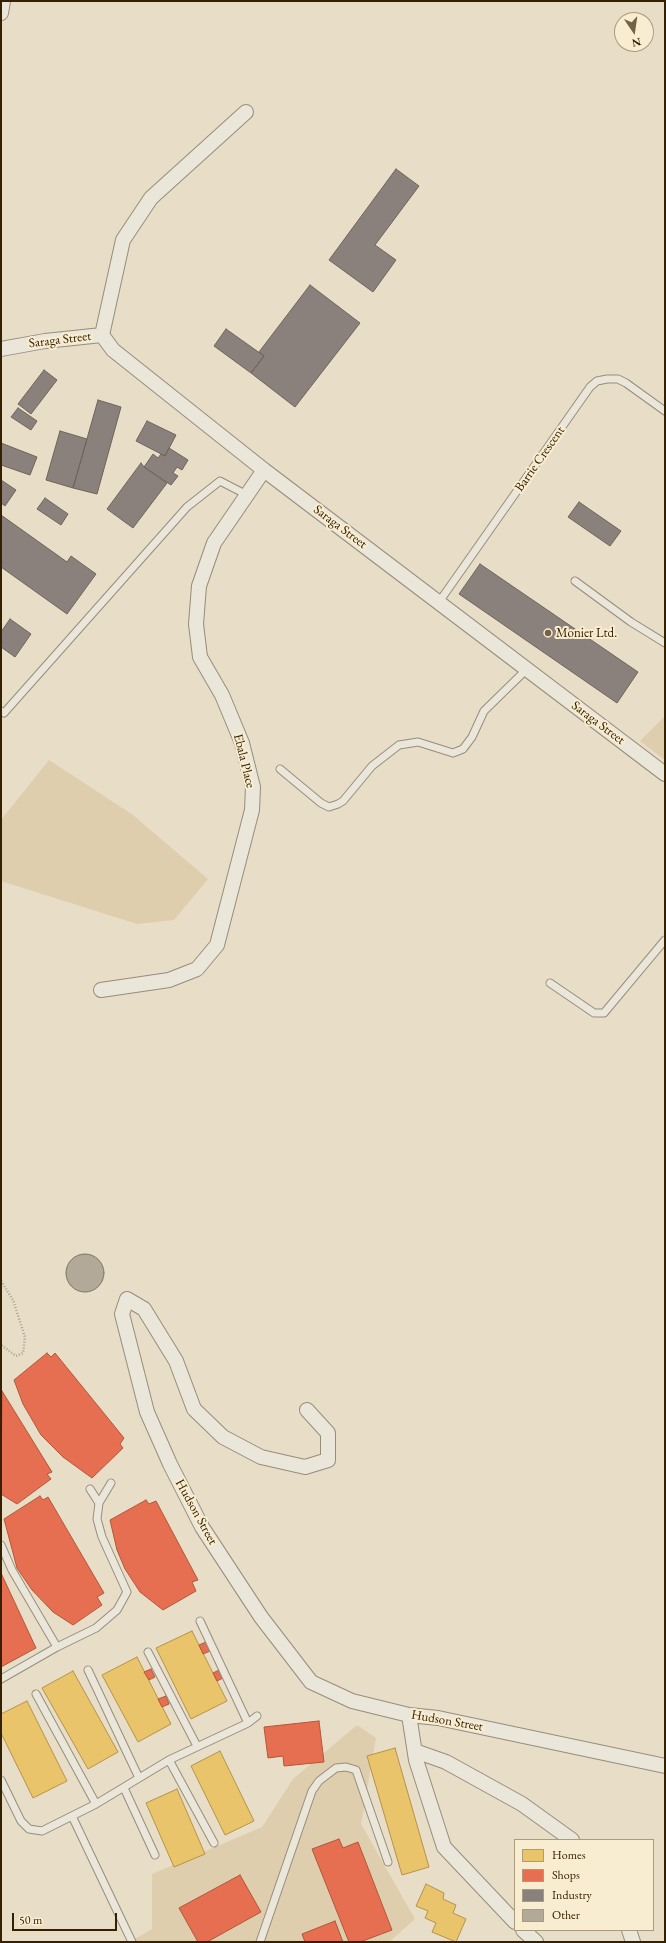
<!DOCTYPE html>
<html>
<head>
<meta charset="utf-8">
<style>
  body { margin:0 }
  #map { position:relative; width:666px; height:1943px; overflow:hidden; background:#e8ddc6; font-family:"EB Garamond",serif }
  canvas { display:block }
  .frame { position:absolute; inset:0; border:2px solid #352000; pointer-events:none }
  .legend { position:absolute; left:514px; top:1839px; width:140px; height:92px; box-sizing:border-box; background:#f9edd1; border:1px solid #ab9b7d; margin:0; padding:5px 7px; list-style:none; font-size:12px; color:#352000 }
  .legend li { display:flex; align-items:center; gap:8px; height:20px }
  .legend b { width:20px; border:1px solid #ab9b7d }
  .north { position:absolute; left:614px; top:12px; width:40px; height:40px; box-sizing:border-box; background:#f9edd1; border:1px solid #ab9b7d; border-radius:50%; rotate:167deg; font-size:11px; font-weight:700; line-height:16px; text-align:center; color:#352000 }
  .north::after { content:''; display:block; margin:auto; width:14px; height:18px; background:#746245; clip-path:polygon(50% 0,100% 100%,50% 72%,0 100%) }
  .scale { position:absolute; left:12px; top:1913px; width:105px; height:18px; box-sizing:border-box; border:2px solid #352000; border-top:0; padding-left:5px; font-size:12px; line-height:14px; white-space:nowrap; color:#352000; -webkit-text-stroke:3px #f9edd1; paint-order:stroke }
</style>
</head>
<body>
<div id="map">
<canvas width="666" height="1943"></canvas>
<div class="frame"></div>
<ul class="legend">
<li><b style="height:11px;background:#e9c46a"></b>Homes</li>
<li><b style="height:11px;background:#e76f51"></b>Shops</li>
<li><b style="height:11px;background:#8a817c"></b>Industry</li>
<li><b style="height:11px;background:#b2a998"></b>Other</li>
</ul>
<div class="north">N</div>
<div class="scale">50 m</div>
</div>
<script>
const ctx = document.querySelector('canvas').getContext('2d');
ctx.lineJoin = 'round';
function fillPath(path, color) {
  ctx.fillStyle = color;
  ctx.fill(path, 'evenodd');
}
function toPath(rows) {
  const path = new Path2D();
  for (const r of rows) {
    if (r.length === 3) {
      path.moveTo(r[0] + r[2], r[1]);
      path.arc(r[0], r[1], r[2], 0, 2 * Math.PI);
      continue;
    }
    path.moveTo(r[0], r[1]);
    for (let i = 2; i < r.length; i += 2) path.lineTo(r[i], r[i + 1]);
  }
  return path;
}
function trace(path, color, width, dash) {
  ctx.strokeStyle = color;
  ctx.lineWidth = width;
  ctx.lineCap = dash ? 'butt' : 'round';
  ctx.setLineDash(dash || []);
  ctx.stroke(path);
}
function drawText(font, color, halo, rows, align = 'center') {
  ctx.font = font + ' "EB Garamond",serif';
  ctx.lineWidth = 4;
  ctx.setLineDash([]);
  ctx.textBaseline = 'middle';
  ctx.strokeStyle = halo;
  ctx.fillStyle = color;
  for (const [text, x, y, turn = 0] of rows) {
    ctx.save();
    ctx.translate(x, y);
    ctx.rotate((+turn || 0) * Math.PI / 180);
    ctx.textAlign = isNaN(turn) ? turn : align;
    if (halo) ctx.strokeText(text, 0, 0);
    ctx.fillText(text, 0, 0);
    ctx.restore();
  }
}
fillPath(toPath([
  [665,716,665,760,640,741],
  [49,760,133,815,208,879,174,920,137,924,1,881,1,820],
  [357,1725,376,1738,361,1824,415,1919,389,1942,130,1942,152,1929,152,1874,262,1827,293,1779]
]), '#decead');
const homes = toPath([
  [192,1631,227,1701,191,1719,156,1648,192,1631],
  [137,1657,171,1724,138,1742,102,1675,137,1657],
  [73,1671,118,1752,88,1769,42,1688,73,1671],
  [27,1701,67,1781,33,1798,1,1733,1,1714,27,1701],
  [395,1748,429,1867,402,1875,367,1756,395,1748],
  [220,1751,254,1821,225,1835,191,1766,220,1751],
  [177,1789,205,1854,174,1867,146,1803,177,1789],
  [426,1884,444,1893,443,1899,456,1905,453,1913,466,1919,456,1942,432,1932,436,1923,425,1918,428,1911,416,1906,426,1884]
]);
fillPath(homes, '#e9c46a');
trace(homes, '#b3934a', 1);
const shops = toPath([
  [47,1353,51,1357,55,1353,124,1438,120,1444,123,1448,92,1478,63,1457,41,1435,23,1404,14,1380,47,1353],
  [2,1391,52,1472,47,1474,51,1479,17,1504,1,1494,2,1391],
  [40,1496,43,1500,48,1497,104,1593,97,1597,102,1605,73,1625,53,1612,32,1590,17,1568,4,1519,40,1496],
  [146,1500,149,1504,156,1501,198,1580,192,1582,196,1591,163,1610,140,1592,125,1569,117,1550,110,1520,146,1500],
  [1,1573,36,1648,1,1667,1,1573],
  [206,1642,210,1651,203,1654,199,1645,206,1642],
  [151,1669,155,1677,149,1680,144,1672,151,1669],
  [219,1670,223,1678,217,1681,213,1673,219,1670],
  [166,1696,169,1704,162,1707,158,1699,166,1696],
  [319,1721,324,1762,284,1766,283,1756,268,1758,264,1727,319,1721],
  [339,1839,343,1848,358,1842,392,1930,360,1942,349,1942,312,1849,339,1839],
  [240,1875,261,1912,207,1942,198,1942,179,1908,240,1875],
  [335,1921,343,1942,305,1942,302,1934,335,1921]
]);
fillPath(shops, '#e76f51');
trace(shops, '#b25739', 1);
const industry = toPath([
  [396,169,419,186,375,245,396,260,373,292,329,260,396,169],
  [310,285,360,323,295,407,251,373,264,356,259,352,310,285],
  [226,329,264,356,251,373,214,346,226,329],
  [44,370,57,380,31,414,18,404,44,370],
  [98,400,121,407,97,494,73,488,98,400],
  [18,408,37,421,31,430,11,417,18,408],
  [147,421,176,435,165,456,136,441,147,421],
  [60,431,87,439,73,488,46,480,60,431],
  [1,443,37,457,30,475,1,465,1,443],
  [169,448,188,460,182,470,177,467,173,473,178,476,171,485,144,467,153,454,158,458,161,454,165,456,169,448],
  [141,463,144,467,167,483,133,528,107,509,141,463],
  [1,480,16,490,5,506,1,503,1,480],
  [45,498,68,514,61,525,37,509,45,498],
  [579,502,621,531,610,546,568,517,579,502],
  [1,515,67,562,71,556,96,574,67,614,1,567,1,515],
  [480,564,638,672,617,703,459,594,480,564],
  [10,619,31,634,15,657,1,647,1,632,10,619]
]);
fillPath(industry, '#8a817c');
trace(industry, '#706457', 1);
const building = toPath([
  [85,1273,19]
]);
fillPath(building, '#b2a998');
trace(building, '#7c7362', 1);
const service = toPath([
  [575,581,631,622,665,643],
  [439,602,590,387,597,381,607,379,618,379,626,383,665,411],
  [1,711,4,713,187,507,220,481,247,495],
  [280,769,321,803,329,807,338,804,343,801,372,766,399,745,418,742,453,753,463,749,472,737,484,711,527,669],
  [550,983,594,1013,604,1013,665,940],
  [99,1503,111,1483],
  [1,1545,12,1570,57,1647,1,1679],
  [200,1621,248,1723],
  [57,1647,96,1628,117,1610,127,1592,102,1537,97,1519,99,1503,90,1489],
  [148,1652,197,1746],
  [88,1670,139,1778],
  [36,1694,96,1804],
  [169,1760,214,1843],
  [1,1780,21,1821,29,1829,42,1831,96,1804,169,1760,248,1723,257,1716],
  [124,1788,155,1855],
  [72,1816,132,1942],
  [260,1942,312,1791,319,1781,336,1768,346,1767,356,1770,388,1862]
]);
const minor = toPath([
  [1,13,3,1],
  [102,335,123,240,151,198,246,112],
  [1,349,45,341,102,335,113,350,264,470,665,774],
  [101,990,169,980,197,969,217,945,252,810,253,787,242,743,222,695,200,657,196,624,199,586,214,543,264,470],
  [307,1410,328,1433,328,1460,305,1467,261,1457,223,1437,194,1409,176,1361,144,1309,127,1299,122,1314,147,1412,170,1464,202,1527,261,1617,311,1682,352,1701,409,1715,438,1718,665,1766],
  [409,1715,416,1760,444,1847,515,1922],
  [415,1751,446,1762,522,1804,572,1840],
  [523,1930,536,1942],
  [629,1930,633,1942]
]);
trace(service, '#968d7c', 9);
trace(minor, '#968d7c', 16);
trace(toPath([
  [1,1281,13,1300,25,1337,23,1353,16,1356,1,1345]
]), '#a7a195', 2.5, [1, 2]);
trace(service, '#ebe6da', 7);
trace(minor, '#ebe6da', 14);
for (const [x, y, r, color] of [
  [548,633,4,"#746245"]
]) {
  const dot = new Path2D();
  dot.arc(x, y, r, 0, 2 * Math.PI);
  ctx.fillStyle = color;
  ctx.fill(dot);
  trace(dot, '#f9edd1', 1.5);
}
drawText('13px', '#352000', '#f9edd1', [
  ["Saraga Street",60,340,-7],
  ["Barrie Crescent",540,459,-55],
  ["Saraga Street",340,527,37],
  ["Saraga Street",598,723,37],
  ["Ebala Place",244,761,76],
  ["Hudson Street",196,1512,61],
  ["Hudson Street",447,1721,10]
]);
drawText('13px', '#352000', '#f9edd1', [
  ["Monier Ltd.",556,633]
], 'left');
</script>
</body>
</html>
